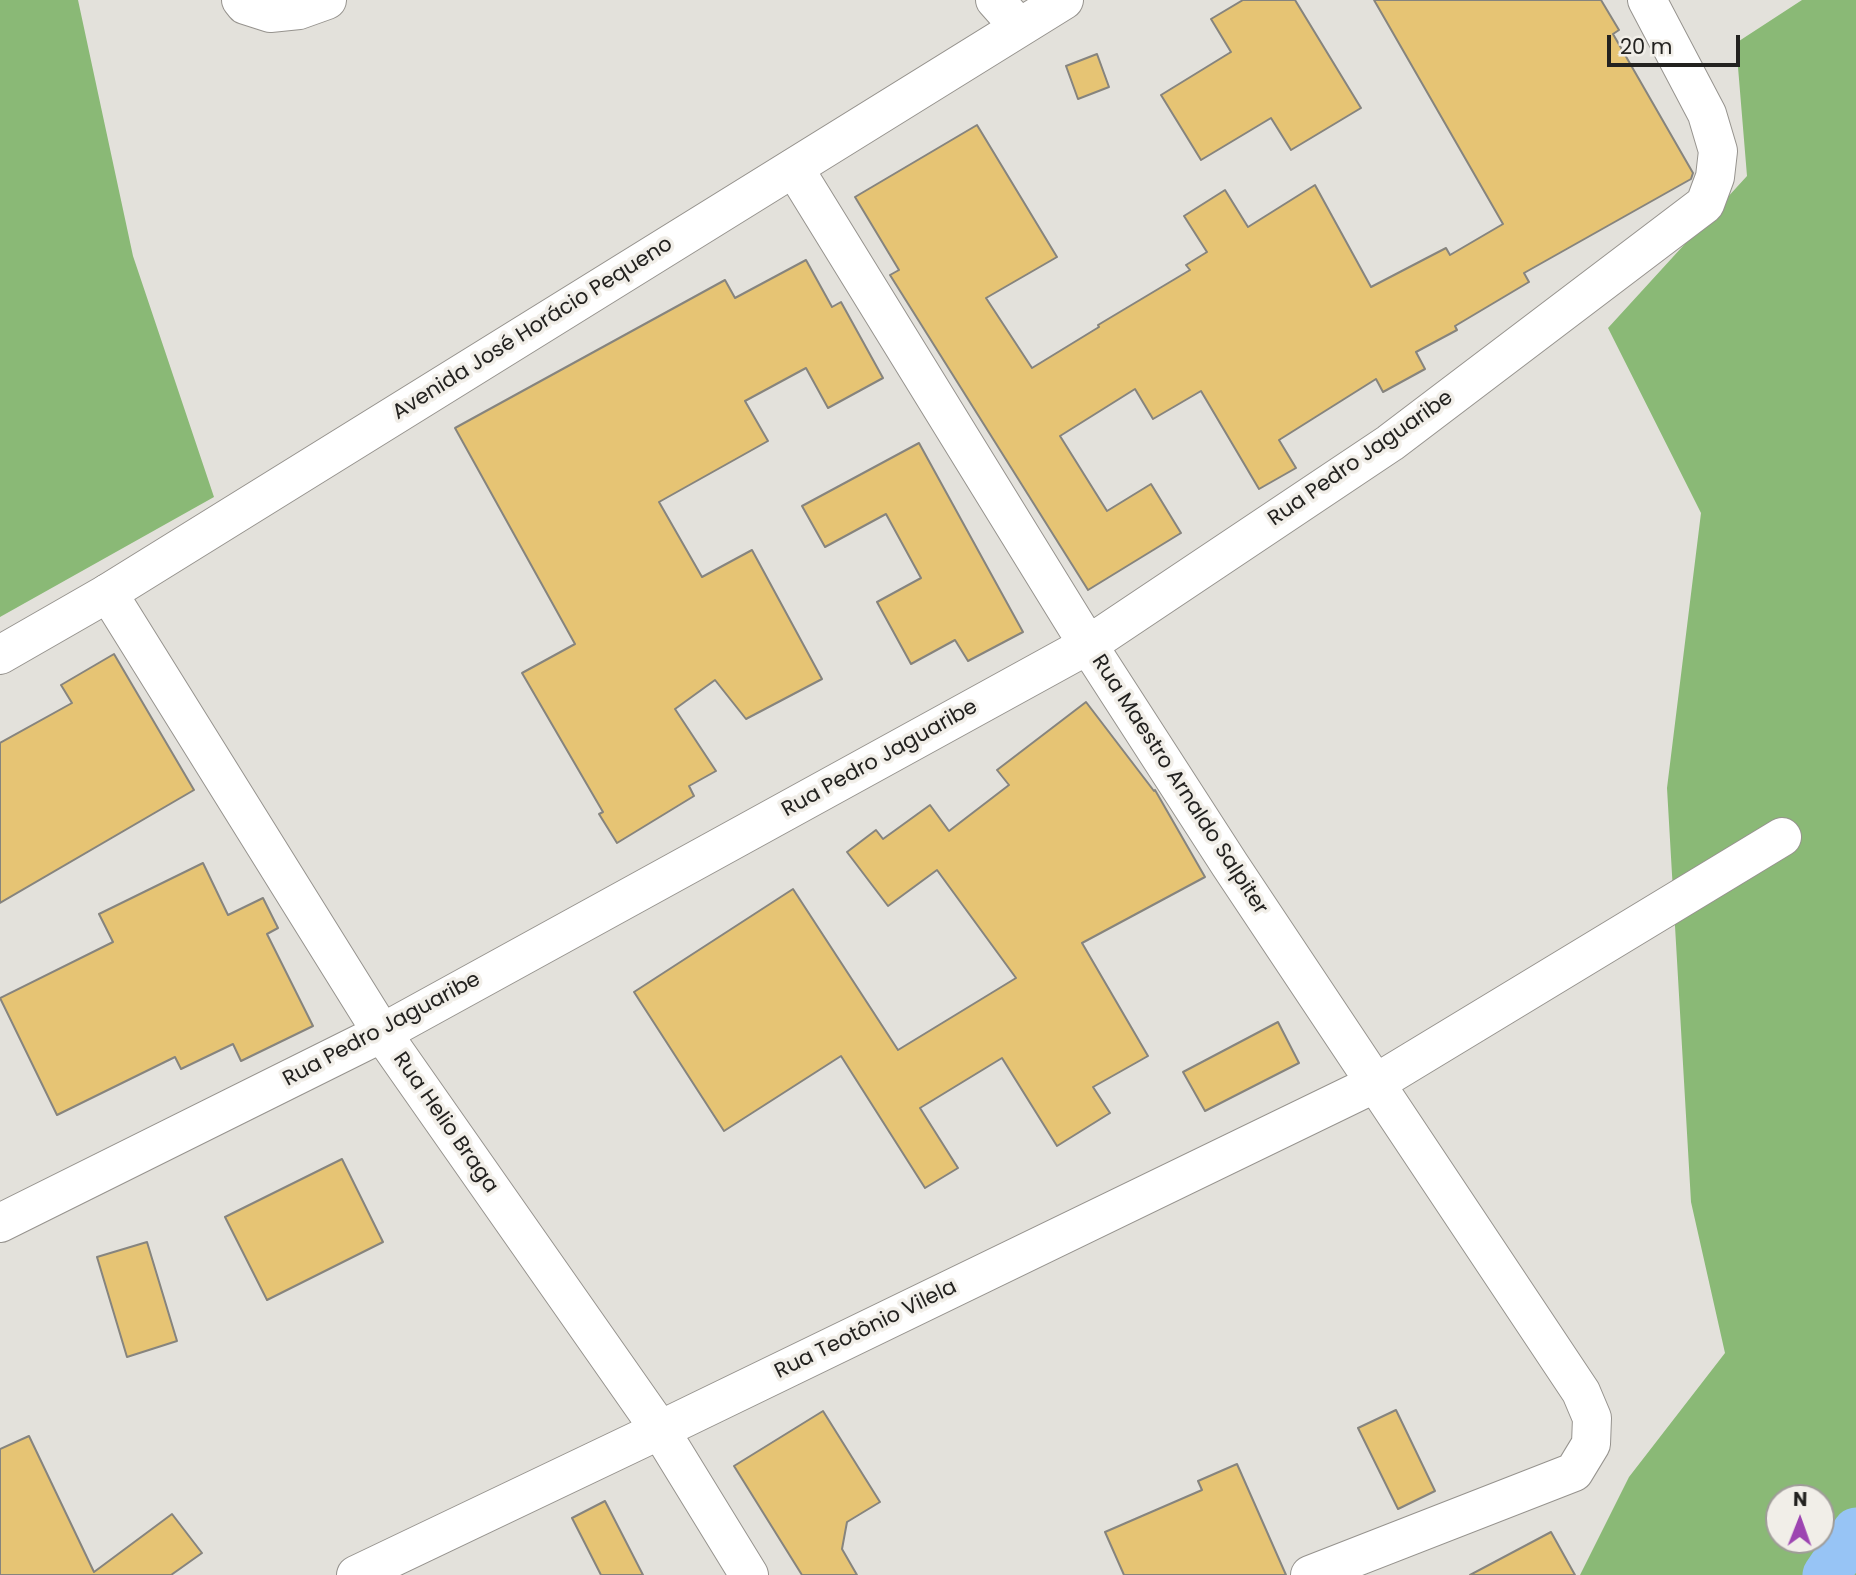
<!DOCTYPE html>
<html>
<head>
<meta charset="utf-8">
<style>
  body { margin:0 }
  #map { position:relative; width:1856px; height:1575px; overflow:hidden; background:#e3e1db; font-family:Poppins,sans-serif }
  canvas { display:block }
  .north { position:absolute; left:1765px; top:1484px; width:70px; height:70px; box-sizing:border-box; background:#f1eee8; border:2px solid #9f9c98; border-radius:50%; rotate:1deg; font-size:19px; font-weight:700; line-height:28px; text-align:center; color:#232220 }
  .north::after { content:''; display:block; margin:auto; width:24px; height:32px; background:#9d45b1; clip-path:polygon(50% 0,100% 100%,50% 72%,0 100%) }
  .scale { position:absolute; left:1607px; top:35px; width:133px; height:32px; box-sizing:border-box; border:4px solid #232220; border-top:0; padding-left:9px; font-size:21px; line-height:24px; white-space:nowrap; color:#232220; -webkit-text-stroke:5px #f1eee8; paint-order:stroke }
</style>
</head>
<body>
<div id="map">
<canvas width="1856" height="1575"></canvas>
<div class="north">N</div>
<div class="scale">20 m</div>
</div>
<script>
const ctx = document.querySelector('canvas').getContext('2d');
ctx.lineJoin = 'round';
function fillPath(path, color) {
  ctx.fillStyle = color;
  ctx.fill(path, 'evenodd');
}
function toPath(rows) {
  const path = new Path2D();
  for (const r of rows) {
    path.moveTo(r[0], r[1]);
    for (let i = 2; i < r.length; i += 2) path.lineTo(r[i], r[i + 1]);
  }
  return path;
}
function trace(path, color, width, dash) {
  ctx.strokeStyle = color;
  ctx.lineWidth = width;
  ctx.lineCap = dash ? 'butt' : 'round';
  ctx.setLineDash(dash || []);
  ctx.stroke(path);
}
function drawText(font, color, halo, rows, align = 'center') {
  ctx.font = font + ' Poppins,sans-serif';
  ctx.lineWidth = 7;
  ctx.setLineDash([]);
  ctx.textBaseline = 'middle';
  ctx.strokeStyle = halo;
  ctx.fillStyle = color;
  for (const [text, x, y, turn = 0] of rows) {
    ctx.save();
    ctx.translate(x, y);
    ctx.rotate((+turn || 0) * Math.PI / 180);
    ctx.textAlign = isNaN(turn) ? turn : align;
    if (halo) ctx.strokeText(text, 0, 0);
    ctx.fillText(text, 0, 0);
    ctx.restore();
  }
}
fillPath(toPath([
  [0,0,78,0,133,256,214,497,0,617],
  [1802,0,1856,0,1856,1575,1580,1575,1629,1477,1725,1353,1691,1202,1667,788,1701,513,1608,328,1747,176,1736,43],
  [1779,1498,1821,1498,1821,1540,1779,1540]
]), '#8ab976');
trace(toPath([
  [1826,1575,1856,1531]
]), '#97c4f5', 47);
const building = toPath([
  [1243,0,1295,0,1361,108,1291,150,1271,118,1201,160,1161,95,1231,52,1211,19,1243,0],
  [1374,0,1601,0,1619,30,1613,34,1693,173,1691,179,1524,273,1529,282,1455,326,1457,330,1416,352,1425,369,1383,392,1376,379,1279,440,1296,468,1259,489,1201,391,1153,419,1135,389,1060,436,1107,511,1151,484,1181,533,1088,590,890,275,899,270,855,197,977,125,1057,257,986,298,1032,368,1099,327,1098,325,1190,270,1186,265,1207,252,1184,216,1225,190,1248,227,1315,185,1371,287,1446,248,1450,255,1503,224,1374,0],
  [1097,54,1109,87,1078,99,1066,66,1097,54],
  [806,260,832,307,841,302,883,378,828,408,806,368,745,401,768,441,659,502,702,577,752,550,822,679,746,719,715,680,675,709,716,771,689,786,694,796,617,843,599,814,603,812,522,673,575,644,455,428,725,280,735,298,806,260],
  [919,443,1023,632,968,661,955,640,911,664,877,602,921,578,886,514,825,547,802,506,919,443],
  [114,654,194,790,0,903,0,743,72,703,61,685,114,654],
  [1086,702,1154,791,1155,790,1205,877,1082,943,1148,1056,1093,1087,1110,1113,1057,1146,1002,1058,920,1108,958,1168,925,1188,841,1056,724,1131,634,992,793,889,898,1050,1016,978,937,870,888,906,847,852,876,830,883,839,930,805,949,831,1009,785,997,770,1086,702],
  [203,863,228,915,263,898,278,928,267,934,313,1026,241,1061,233,1044,181,1069,175,1057,57,1115,0,998,113,942,99,914,203,863],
  [1278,1022,1299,1063,1205,1111,1183,1072,1278,1022],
  [342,1159,383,1242,267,1300,225,1217,342,1159],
  [147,1242,177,1341,127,1357,97,1257,147,1242],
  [1396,1410,1435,1491,1398,1509,1358,1428,1396,1410],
  [823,1411,880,1502,847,1522,842,1549,857,1575,802,1575,734,1466,823,1411],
  [29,1436,94,1572,172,1514,202,1553,171,1575,0,1575,0,1449,29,1436],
  [1237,1464,1286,1575,1124,1575,1105,1532,1202,1490,1198,1481,1237,1464],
  [605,1501,643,1575,601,1575,572,1518,605,1501],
  [1551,1532,1575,1575,1470,1575,1551,1532]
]);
fillPath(building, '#e6c474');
trace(building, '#86847e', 2);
const minor = toPath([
  [241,0,245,5,270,13,299,10,327,0],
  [995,0,1019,27],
  [794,168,1088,645,1230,865,1581,1392,1592,1418,1591,1444,1574,1472,1310,1575],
  [108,593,382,1033,660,1430,749,1575],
  [0,1223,382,1033,1088,645,1390,443,1705,204,1715,177,1718,151,1707,114,1647,0],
  [356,1575,660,1430,1376,1083,1782,837]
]);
const tertiary = toPath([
  [0,655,108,593,1064,0]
]);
trace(minor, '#96938e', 40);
trace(tertiary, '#96938e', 40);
trace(minor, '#fff', 38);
trace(tertiary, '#fff', 38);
drawText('21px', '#232220', '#f1eee8', [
  ["Avenida José Horácio Pequeno",533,329,-32],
  ["Rua Pedro Jaguaribe",1361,459,-35],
  ["Rua Pedro Jaguaribe",880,759,-29],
  ["Rua Maestro Arnaldo Salpiter",1179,785,57],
  ["Rua Pedro Jaguaribe",382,1030,-28],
  ["Rua Helio Braga",445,1123,55],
  ["Rua Teotônio Vilela",866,1330,-26]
]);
</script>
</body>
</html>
